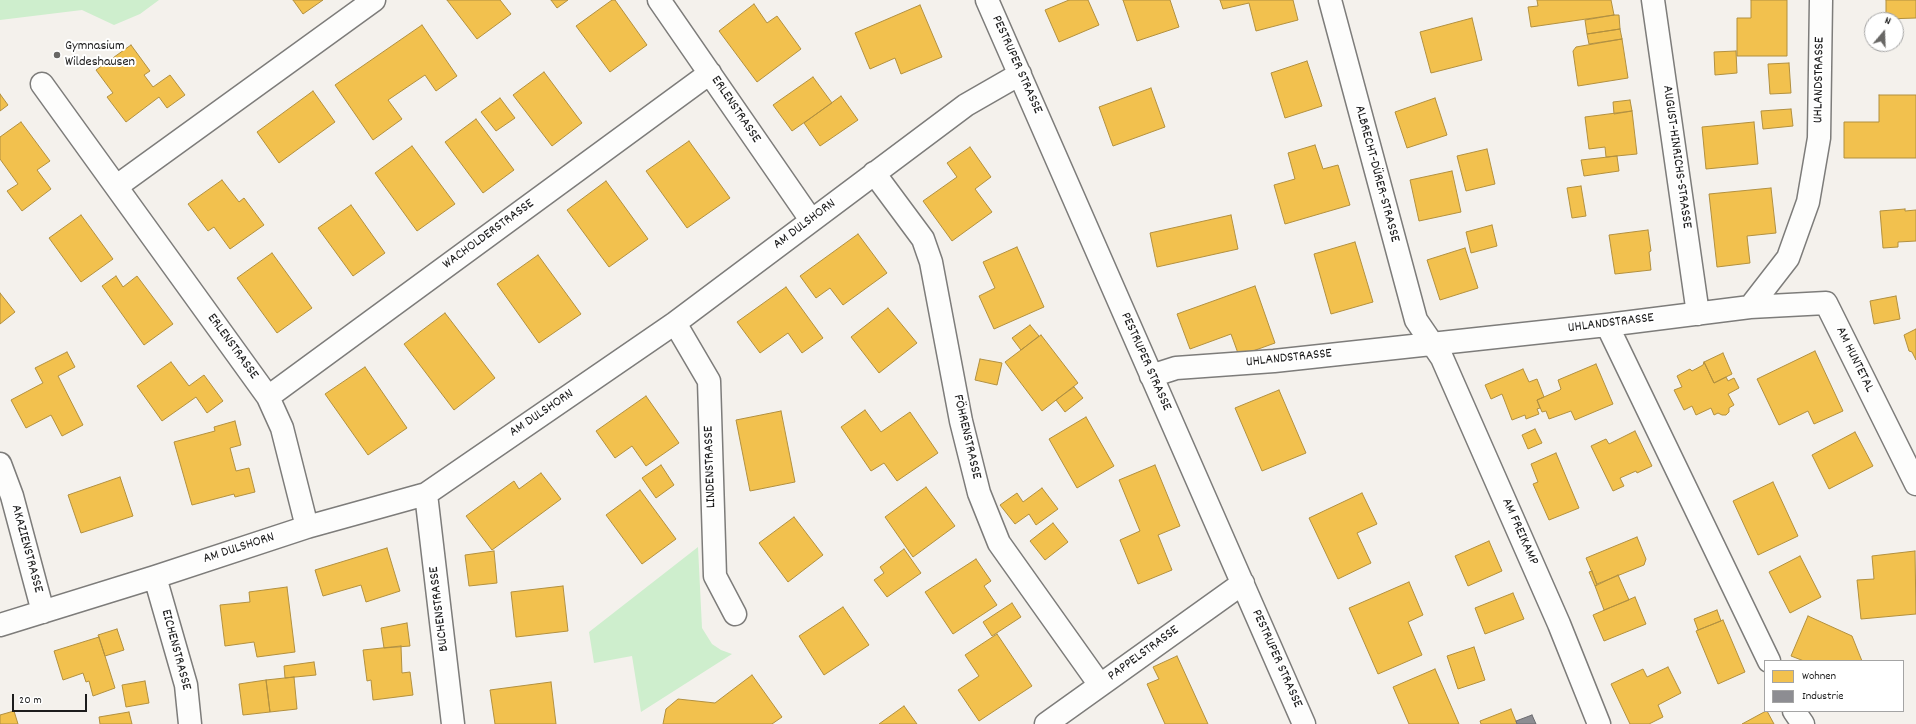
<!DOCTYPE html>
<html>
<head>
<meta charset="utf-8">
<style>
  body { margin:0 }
  #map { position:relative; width:1916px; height:724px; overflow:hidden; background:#f4f1ec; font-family:Dekko,sans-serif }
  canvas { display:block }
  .legend { position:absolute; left:1764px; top:660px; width:140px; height:52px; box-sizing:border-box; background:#fff; border:1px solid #a4a4a4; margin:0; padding:5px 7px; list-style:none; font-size:12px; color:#1c1c1c }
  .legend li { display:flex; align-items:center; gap:8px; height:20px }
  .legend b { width:20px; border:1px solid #a4a4a4 }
  .north { position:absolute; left:1864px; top:12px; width:40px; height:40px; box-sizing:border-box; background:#fff; border:1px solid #a4a4a4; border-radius:50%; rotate:19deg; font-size:11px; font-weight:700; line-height:16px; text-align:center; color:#1c1c1c }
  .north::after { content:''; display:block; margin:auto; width:14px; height:18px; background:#686765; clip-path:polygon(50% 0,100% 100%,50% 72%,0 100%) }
  .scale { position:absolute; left:12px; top:694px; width:75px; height:18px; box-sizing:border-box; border:2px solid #1c1c1c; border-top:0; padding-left:5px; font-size:12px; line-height:14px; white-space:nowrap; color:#1c1c1c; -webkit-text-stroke:3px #fff; paint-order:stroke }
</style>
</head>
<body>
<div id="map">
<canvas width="1916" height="724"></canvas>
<ul class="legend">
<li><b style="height:11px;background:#f2c14e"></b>Wohnen</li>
<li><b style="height:11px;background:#8d8d92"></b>Industrie</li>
</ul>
<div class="north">N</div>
<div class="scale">20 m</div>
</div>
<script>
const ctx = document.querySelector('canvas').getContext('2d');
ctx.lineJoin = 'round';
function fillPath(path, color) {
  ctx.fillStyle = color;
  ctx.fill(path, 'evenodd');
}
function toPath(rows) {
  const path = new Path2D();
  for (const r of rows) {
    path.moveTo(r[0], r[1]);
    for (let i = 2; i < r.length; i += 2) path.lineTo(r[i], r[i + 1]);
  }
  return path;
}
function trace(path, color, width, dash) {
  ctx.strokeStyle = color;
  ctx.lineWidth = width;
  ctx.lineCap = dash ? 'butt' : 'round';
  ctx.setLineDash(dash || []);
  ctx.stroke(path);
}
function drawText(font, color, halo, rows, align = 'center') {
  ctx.font = font + ' Dekko,sans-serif';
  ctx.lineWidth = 4;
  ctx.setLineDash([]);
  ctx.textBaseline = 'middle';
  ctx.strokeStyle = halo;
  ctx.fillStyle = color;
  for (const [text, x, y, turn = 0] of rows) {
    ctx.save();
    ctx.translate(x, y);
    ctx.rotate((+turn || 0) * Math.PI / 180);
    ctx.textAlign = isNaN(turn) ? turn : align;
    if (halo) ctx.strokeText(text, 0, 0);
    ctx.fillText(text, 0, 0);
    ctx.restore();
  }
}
fillPath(toPath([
  [0,0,159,0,140,14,114,25,82,10,0,20],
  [698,547,702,628,712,644,721,650,732,654,641,712,632,656,594,663,589,632]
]), '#ceeecd');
const homes = toPath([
  [293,0,323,0,303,14,293,0],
  [447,0,500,0,511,14,477,39,447,0],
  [551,0,568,0,557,8,551,0],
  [612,0,615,0,647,45,610,72,576,26,612,0],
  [1069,0,1088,0,1099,25,1059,42,1045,10,1069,0],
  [1123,0,1170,0,1179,27,1137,41,1123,0],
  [1220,0,1293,0,1298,20,1256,31,1249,3,1223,9,1220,0],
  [1537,0,1611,0,1614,15,1531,27,1528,7,1538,6,1537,0],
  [1751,0,1787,0,1787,56,1737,56,1737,18,1751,18,1751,0],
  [1886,0,1916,0,1916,18,1886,19,1886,0],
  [754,4,767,23,777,16,801,49,757,82,719,31,754,4],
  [920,5,942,57,901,74,895,58,870,69,855,33,920,5],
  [1614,15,1619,15,1620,29,1587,34,1585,20,1614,15],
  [1472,18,1482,60,1431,73,1420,32,1472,18],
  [422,25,457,76,436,91,425,75,388,100,402,119,373,140,335,85,422,25],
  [1620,29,1622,39,1589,44,1587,34,1620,29],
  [1622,39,1628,78,1578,86,1573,51,1576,47,1622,39],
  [131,45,150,71,144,75,153,87,170,75,185,95,167,108,159,97,126,122,107,97,113,93,96,70,131,45],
  [1736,51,1737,73,1715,75,1714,52,1736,51],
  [1307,61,1322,106,1285,118,1271,73,1307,61],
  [1789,63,1791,93,1770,94,1768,64,1789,63],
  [544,72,582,123,552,146,513,95,544,72],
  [813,77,832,103,792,131,773,105,813,77],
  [1151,88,1165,127,1113,146,1099,107,1151,88],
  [313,91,335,122,279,163,257,132,313,91],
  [0,94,8,105,0,111,0,94],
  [1879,95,1916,95,1916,158,1844,158,1844,122,1879,122,1879,95],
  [841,96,858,120,820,146,804,123,841,96],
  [500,98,515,118,496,131,481,112,500,98],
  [1435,98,1447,135,1407,148,1395,112,1435,98],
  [1630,100,1632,111,1614,114,1613,102,1630,100],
  [1791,109,1793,126,1763,129,1761,111,1791,109],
  [1632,111,1637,154,1606,157,1605,147,1589,149,1585,117,1632,111],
  [476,119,514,170,483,193,445,142,476,119],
  [21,122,50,161,37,170,51,189,22,211,7,191,18,184,0,159,0,137,21,122],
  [1754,122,1758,164,1706,169,1702,127,1754,122],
  [689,141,730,198,687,228,646,171,689,141],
  [1315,145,1323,169,1338,165,1350,205,1285,224,1274,185,1295,179,1288,153,1315,145],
  [412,146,455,204,417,231,375,173,412,146],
  [970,147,991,177,975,189,992,212,952,241,923,201,957,177,947,163,970,147],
  [1487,149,1495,184,1466,191,1457,156,1487,149],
  [1617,156,1619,171,1584,176,1581,160,1617,156],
  [1452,171,1461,212,1419,221,1410,180,1452,171],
  [222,180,239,202,244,198,264,225,230,249,214,227,208,231,188,204,222,180],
  [606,181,648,239,609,267,567,210,606,181],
  [1581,186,1586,216,1572,218,1567,188,1581,186],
  [1771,188,1776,233,1747,236,1750,263,1717,267,1709,194,1771,188],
  [351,205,385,253,353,276,318,228,351,205],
  [1905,209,1905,211,1916,210,1916,241,1898,242,1898,247,1883,248,1880,211,1905,209],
  [81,215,113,259,81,282,49,238,81,215],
  [1231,215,1238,249,1157,267,1150,233,1231,215],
  [1492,225,1497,246,1471,253,1466,232,1492,225],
  [1648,230,1651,251,1649,252,1651,270,1615,274,1609,235,1648,230],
  [858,234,887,273,843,305,830,288,816,298,800,276,858,234],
  [1355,242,1373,302,1331,314,1314,254,1355,242],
  [1017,247,1044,307,994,329,979,296,995,288,983,262,1017,247],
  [1465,248,1478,288,1440,300,1427,260,1465,248],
  [272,253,312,308,277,333,237,278,272,253],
  [538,255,581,314,539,343,497,284,538,255],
  [116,276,123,287,137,276,173,324,144,345,102,286,116,276],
  [1255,286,1275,343,1239,356,1231,334,1190,349,1177,314,1255,286],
  [786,287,823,338,802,353,788,333,760,353,737,322,786,287],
  [0,293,15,312,0,324,0,293],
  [1896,296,1900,319,1874,324,1870,301,1896,296],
  [888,308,917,343,879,373,851,337,888,308],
  [445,313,495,378,454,410,404,344,445,313],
  [1030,325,1039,336,1021,350,1012,338,1030,325],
  [1916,329,1916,360,1912,352,1909,351,1904,335,1916,329],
  [1041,335,1078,383,1042,411,1005,362,1041,335],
  [1815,351,1843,411,1814,424,1808,411,1779,425,1757,379,1815,351],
  [67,352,75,367,58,376,83,425,62,436,51,415,26,428,11,400,43,383,35,368,67,352],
  [1723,353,1732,374,1714,383,1704,362,1723,353],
  [980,359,1002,363,997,385,975,380,980,359],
  [171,362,189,386,204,375,223,401,207,413,196,397,162,421,137,386,171,362],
  [1704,362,1714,383,1726,377,1728,381,1734,378,1739,388,1728,394,1734,405,1729,408,1729,412,1726,415,1722,415,1718,413,1714,415,1711,408,1696,415,1692,406,1684,410,1674,390,1682,387,1677,376,1690,369,1692,371,1703,365,1704,362],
  [1596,364,1613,404,1575,420,1571,411,1549,419,1546,411,1542,412,1537,400,1560,390,1561,389,1558,380,1596,364],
  [365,367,407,428,368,455,325,394,365,367],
  [1523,369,1529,382,1537,379,1544,397,1537,400,1540,408,1537,409,1539,414,1526,419,1525,415,1512,420,1502,394,1491,399,1485,385,1523,369],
  [1074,387,1083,398,1065,412,1056,400,1074,387],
  [1279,390,1306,453,1262,471,1235,408,1279,390],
  [646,396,679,443,646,466,632,446,615,458,596,431,646,396],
  [865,410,881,432,910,412,938,453,897,481,884,463,871,471,841,427,865,410],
  [781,411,795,482,750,491,736,420,781,411],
  [1086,417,1114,466,1077,488,1049,439,1086,417],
  [235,421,241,445,230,448,236,471,249,468,255,492,235,497,234,494,192,505,174,442,215,431,214,427,235,421],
  [1535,429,1542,443,1528,449,1522,435,1535,429],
  [1635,431,1652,466,1637,473,1636,471,1620,478,1624,486,1613,491,1591,446,1606,439,1609,444,1635,431],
  [1855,432,1873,466,1829,489,1812,455,1855,432],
  [1556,453,1579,508,1549,520,1533,484,1538,482,1531,464,1556,453],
  [661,465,674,485,656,498,642,478,661,465],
  [1155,465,1180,526,1158,535,1172,570,1138,584,1120,540,1140,531,1119,480,1155,465],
  [541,473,561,499,492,550,466,516,514,481,519,489,541,473],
  [120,477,133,516,81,533,68,495,120,477],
  [1773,482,1798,536,1758,555,1733,501,1773,482],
  [926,487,955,526,913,557,885,517,926,487],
  [1042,488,1058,509,1036,525,1029,514,1015,524,1000,505,1017,493,1023,502,1042,488],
  [640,490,676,539,642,564,606,515,640,490],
  [1362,493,1377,524,1357,533,1371,563,1338,579,1309,518,1362,493],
  [794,517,823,555,788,582,759,543,794,517],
  [1053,523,1068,542,1045,560,1030,541,1053,523],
  [1637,537,1646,559,1644,565,1597,584,1586,558,1637,537],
  [1489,541,1502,571,1468,586,1455,556,1489,541],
  [387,548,400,591,366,602,361,585,323,596,315,570,387,548],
  [904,549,921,573,887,597,874,580,884,573,880,567,904,549],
  [494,551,497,583,469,586,465,555,494,551],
  [1915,551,1916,614,1861,619,1857,580,1874,579,1872,556,1915,551],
  [1800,556,1821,597,1790,613,1769,572,1800,556],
  [976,559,991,581,984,586,997,605,953,634,925,592,976,559],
  [1592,571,1597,585,1595,586,1589,572,1592,571],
  [1618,575,1629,600,1604,610,1595,586,1618,575],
  [1409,582,1423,615,1408,622,1422,655,1378,674,1349,608,1409,582],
  [563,586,568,631,516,637,511,592,563,586],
  [287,587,295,652,257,657,254,642,225,646,220,605,250,602,249,592,287,587],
  [1513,593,1524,619,1485,634,1475,608,1513,593],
  [1635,597,1646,624,1604,641,1593,615,1635,597],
  [1012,603,1021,617,992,636,983,622,1012,603],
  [843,607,869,645,824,675,799,636,843,607],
  [1717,610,1721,621,1698,630,1694,619,1717,610],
  [1808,616,1852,636,1862,661,1804,661,1791,656,1808,616],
  [1723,620,1745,672,1718,684,1696,631,1723,620],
  [407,623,410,646,384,648,381,628,407,623],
  [117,629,124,650,105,656,98,635,117,629],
  [997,634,1032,686,979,721,958,690,979,676,965,655,997,634],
  [99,637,115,688,93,696,89,681,86,682,83,673,63,680,54,651,99,637],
  [401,646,402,673,410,672,413,695,373,700,371,680,367,681,363,650,401,646],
  [1474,647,1485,680,1458,689,1447,656,1474,647],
  [1177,656,1208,724,1165,724,1147,684,1159,679,1153,667,1177,656],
  [314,662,316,675,285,678,284,666,314,662],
  [1668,667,1681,693,1658,705,1663,717,1649,724,1630,724,1611,684,1643,669,1647,677,1668,667],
  [1435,669,1459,724,1409,724,1393,687,1435,669],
  [752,675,782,717,772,724,663,724,666,709,678,699,715,703,752,675],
  [294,677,297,709,270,712,266,680,294,677],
  [266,680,270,712,243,715,239,684,266,680],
  [145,681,149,703,126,707,122,685,145,681],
  [551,682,556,724,495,724,490,690,551,682],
  [904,706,917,724,879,724,904,706],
  [1511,709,1517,724,1481,724,1480,721,1511,709],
  [14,711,18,724,0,724,0,715,14,711],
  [1767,711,1774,724,1742,724,1766,711,1767,711],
  [129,712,132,724,100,724,99,717,129,712]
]);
fillPath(homes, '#f2c14e');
trace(homes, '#b2903f', 1);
const industry = toPath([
  [1532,715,1536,724,1517,724,1516,721,1532,715]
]);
fillPath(industry, '#8d8d92');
trace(industry, '#6b6b6f', 1);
const minor = toPath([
  [659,0,811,220],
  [987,0,1304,724],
  [1330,0,1416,320,1442,358,1559,624,1599,724],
  [1653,0,1698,314],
  [42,84,268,397,282,428,307,527],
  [874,173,923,239,931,262,961,421,979,493,999,543,1100,685],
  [117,186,374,0],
  [1750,307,1788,258,1808,202,1819,138,1821,0],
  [675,323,709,381,715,576,735,614],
  [1607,325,1769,661],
  [1151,376,1176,368,1274,361,1607,325,1750,307,1826,303,1916,484],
  [268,397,710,73],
  [0,464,12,496,43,612],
  [426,494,453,724],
  [155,577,186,685,190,724],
  [0,625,155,577,307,527,426,494,675,323,966,105,1020,74],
  [1794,711,1803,724],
  [1046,724,1243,583]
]);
trace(minor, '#7d7c7a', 25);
trace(minor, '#fdfdfc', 22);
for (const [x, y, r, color] of [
  [57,55,4,"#686765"]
]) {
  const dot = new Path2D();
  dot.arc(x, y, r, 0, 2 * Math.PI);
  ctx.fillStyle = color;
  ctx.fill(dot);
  trace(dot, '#fff', 1.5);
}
drawText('14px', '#1c1c1c', '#fff', [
  ["Gymnasium",65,47],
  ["Wildeshausen",65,63]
], 'left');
drawText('14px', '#1c1c1c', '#fff', [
  ["PESTRUPER STRASSE",1016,65,66],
  ["UHLANDSTRASSE",1820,80,-89],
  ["ERLENSTRASSE",735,110,56],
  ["AUGUST-HINRICHS-STRASSE",1676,157,82],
  ["ALBRECHT-DÜRER-STRASSE",1376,174,75],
  ["AM DULSHORN",805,225,-37],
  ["WACHOLDERSTRASSE",489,235,-36],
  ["UHLANDSTRASSE",1611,324,-7],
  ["ERLENSTRASSE",232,347,54],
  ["UHLANDSTRASSE",1289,359,-6],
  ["AM HUNTETAL",1854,360,64],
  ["PESTRUPER STRASSE",1145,362,66],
  ["AM DULSHORN",542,414,-34],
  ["FÖHRENSTRASSE",966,437,77],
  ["LINDENSTRASSE",711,467,-92],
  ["AM FREIKAMP",1519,532,66],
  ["AKAZIENSTRASSE",26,549,75],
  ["AM DULSHORN",239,549,-18],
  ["BUCHENSTRASSE",440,609,-97],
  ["EICHENSTRASSE",175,650,75],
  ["PAPPELSTRASSE",1144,654,-36],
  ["PESTRUPER STRASSE",1276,659,66]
]);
</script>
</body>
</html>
